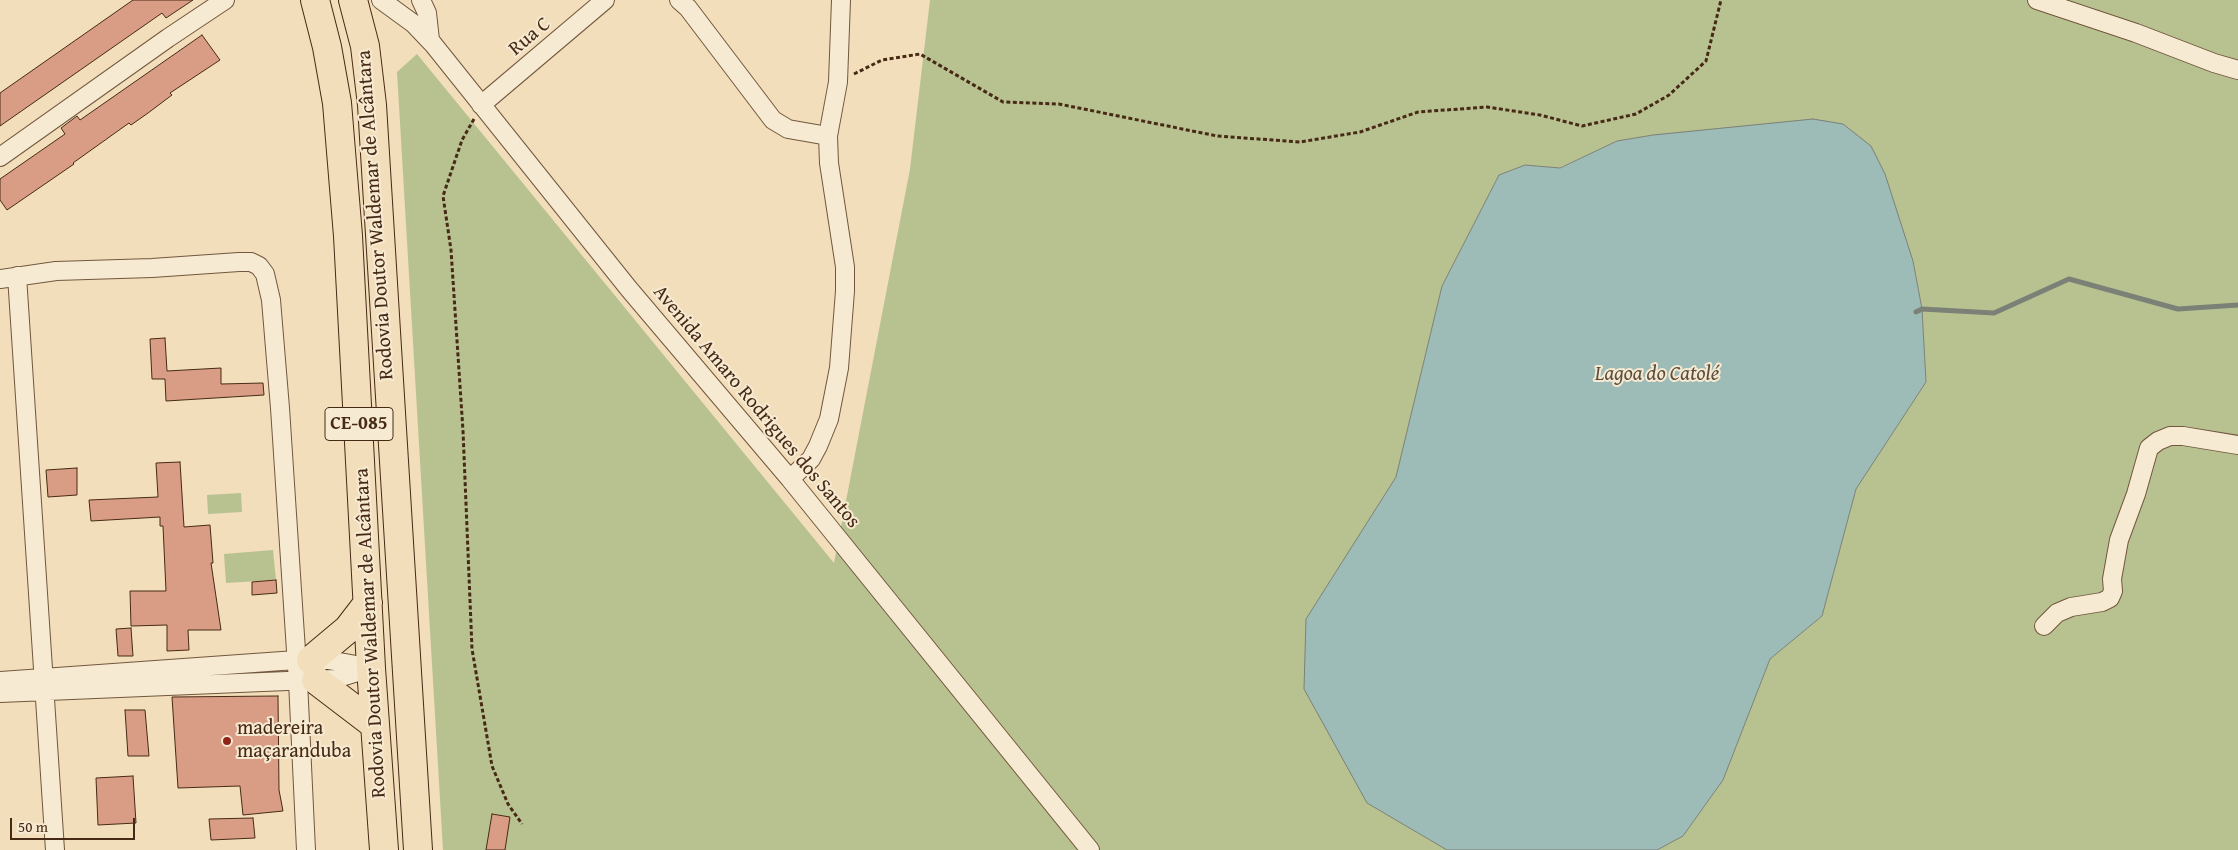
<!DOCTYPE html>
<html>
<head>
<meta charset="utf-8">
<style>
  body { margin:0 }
  #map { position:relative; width:2238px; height:850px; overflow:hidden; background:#f2deba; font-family:"Gentium Book Plus",serif }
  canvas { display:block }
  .scale { position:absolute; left:10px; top:818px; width:125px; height:22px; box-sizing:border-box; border:2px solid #472a15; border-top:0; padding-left:6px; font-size:15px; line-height:18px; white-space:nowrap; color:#472a15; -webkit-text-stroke:4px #f7ead2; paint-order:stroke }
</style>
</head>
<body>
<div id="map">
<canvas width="2238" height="850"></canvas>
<div class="scale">50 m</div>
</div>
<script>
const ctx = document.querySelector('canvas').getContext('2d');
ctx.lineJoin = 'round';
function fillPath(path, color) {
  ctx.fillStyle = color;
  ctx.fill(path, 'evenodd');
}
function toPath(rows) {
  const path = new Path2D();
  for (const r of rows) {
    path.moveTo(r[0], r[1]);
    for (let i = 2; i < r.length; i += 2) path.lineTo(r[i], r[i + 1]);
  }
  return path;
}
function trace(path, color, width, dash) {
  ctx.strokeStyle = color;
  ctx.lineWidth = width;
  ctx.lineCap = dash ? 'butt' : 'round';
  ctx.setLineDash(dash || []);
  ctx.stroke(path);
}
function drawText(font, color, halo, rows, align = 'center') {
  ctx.font = font + ' "Gentium Book Plus",serif';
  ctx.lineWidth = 4;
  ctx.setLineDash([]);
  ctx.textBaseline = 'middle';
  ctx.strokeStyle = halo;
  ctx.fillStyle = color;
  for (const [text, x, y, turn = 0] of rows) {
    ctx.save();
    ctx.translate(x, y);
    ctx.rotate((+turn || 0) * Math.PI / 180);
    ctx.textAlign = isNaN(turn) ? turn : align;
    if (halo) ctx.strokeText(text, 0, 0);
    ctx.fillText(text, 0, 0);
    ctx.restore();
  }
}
fillPath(toPath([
  [930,0,2238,0,2238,850,1657,850,1683,836,1723,780,1770,659,1822,616,1856,489,1926,382,1922,309,1913,261,1653,135,1617,141,1559,168,1525,165,1499,175,1442,286,1396,478,1306,619,1367,803,1447,850,443,850,397,72,417,54,834,563,910,169],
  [241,493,242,512,208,514,207,495],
  [273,550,276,580,226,583,224,554]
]), '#b8c291');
const water = toPath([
  [1813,119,1843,124,1871,146,1885,174,1913,261,1922,309,1926,382,1856,489,1822,616,1770,659,1723,780,1683,836,1657,850,1447,850,1367,803,1304,689,1306,619,1396,477,1442,286,1499,175,1525,165,1560,168,1617,141,1653,135,1813,119]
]);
fillPath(water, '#9dbbb7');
trace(water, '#7b8176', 1);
trace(toPath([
  [1916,312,1922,309,1994,313,2069,279,2178,309,2238,305]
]), '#7b8176', 5);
const building = toPath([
  [133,0,193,0,166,18,162,13,0,126,0,93,133,0],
  [202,35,220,60,170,93,172,95,148,113,131,125,129,123,73,163,74,164,7,210,0,200,0,179,65,134,61,128,77,116,80,120,202,35],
  [165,338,167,371,221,368,221,384,263,383,264,395,166,401,165,379,152,379,150,339,165,338],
  [180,462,184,527,210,525,213,563,211,563,221,630,188,630,189,650,167,651,167,625,131,626,130,591,166,591,163,526,160,526,160,517,91,521,89,500,158,497,156,463,180,462],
  [77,468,77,495,48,497,46,470,77,468],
  [276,580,277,593,252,595,252,582,276,580],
  [131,628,133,656,118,656,116,629,131,628],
  [278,696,279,790,283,811,243,815,240,786,178,788,172,697,278,696],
  [125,710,145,710,149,756,128,756,125,710],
  [133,776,136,823,98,825,96,778,133,776],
  [492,814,510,817,505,850,486,850,492,814],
  [253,818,255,838,211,840,209,819,253,818]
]);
fillPath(building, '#d99c85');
trace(building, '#472a15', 1);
const street = toPath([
  [381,0,414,24,433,44,629,289,790,479,1090,850],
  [421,0,427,13,430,40],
  [679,0,688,8,773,120,788,129,828,136],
  [2037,0,2136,33,2214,63,2238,70],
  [481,105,605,0],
  [0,157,168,38,225,0],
  [17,276,55,850],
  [0,279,56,271,152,268,239,262,251,262,259,266,265,274,271,300,280,408,298,681,306,850],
  [790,479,811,459,818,446,829,419,839,368,845,291,845,267,829,163,828,136,838,82,841,0],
  [2044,626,2057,613,2071,607,2102,602,2110,598,2113,591,2112,579,2119,540,2136,494,2149,448,2158,441,2170,436,2183,436,2238,445],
  [0,681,296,660,328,660,368,667],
  [0,693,335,679,371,668]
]);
const highway = toPath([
  [315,0,327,47,337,103,348,236,371,668,384,850],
  [353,0,365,46,372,105,418,850],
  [311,660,348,629,368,603],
  [316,680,375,725]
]);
trace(street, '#72573e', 20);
trace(highway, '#472a15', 30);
trace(toPath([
  [854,74,882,60,920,54,1003,102,1059,104,1217,136,1300,142,1360,132,1418,112,1487,107,1540,115,1582,126,1636,114,1669,95,1706,61,1721,0],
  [474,119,462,140,443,196,451,250,463,431,472,649,492,766,508,804,522,824]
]), '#472a15', 3, [4, 2.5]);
trace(street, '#f7ead2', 18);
trace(highway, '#f2deba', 28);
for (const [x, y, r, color] of [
  [227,741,5,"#8f2418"]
]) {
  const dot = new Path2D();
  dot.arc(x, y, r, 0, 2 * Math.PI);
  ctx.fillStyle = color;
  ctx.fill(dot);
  trace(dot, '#f7ead2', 2);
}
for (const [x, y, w] of [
  [359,424,68]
]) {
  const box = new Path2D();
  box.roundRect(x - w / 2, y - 16.5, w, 33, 4);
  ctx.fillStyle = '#f7ead2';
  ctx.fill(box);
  trace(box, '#472a15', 1);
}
drawText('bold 19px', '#472a15', null, [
  ["CE-085",359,424]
]);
drawText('20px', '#472a15', '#f7ead2', [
  ["Rua C",530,37,-40],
  ["Rodovia Doutor Waldemar de Alcântara",376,215,-94],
  ["Avenida Amaro Rodrigues dos Santos",756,407,50],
  ["Rodovia Doutor Waldemar de Alcântara",371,633,-93]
]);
drawText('20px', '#472a15', '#f7ead2', [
  ["madereira",237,729],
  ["maçaranduba",237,752]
], 'left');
drawText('italic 21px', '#5c4e3e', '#f7ead2', [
  ["Lagoa do Catolé",1657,375]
]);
</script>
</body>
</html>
